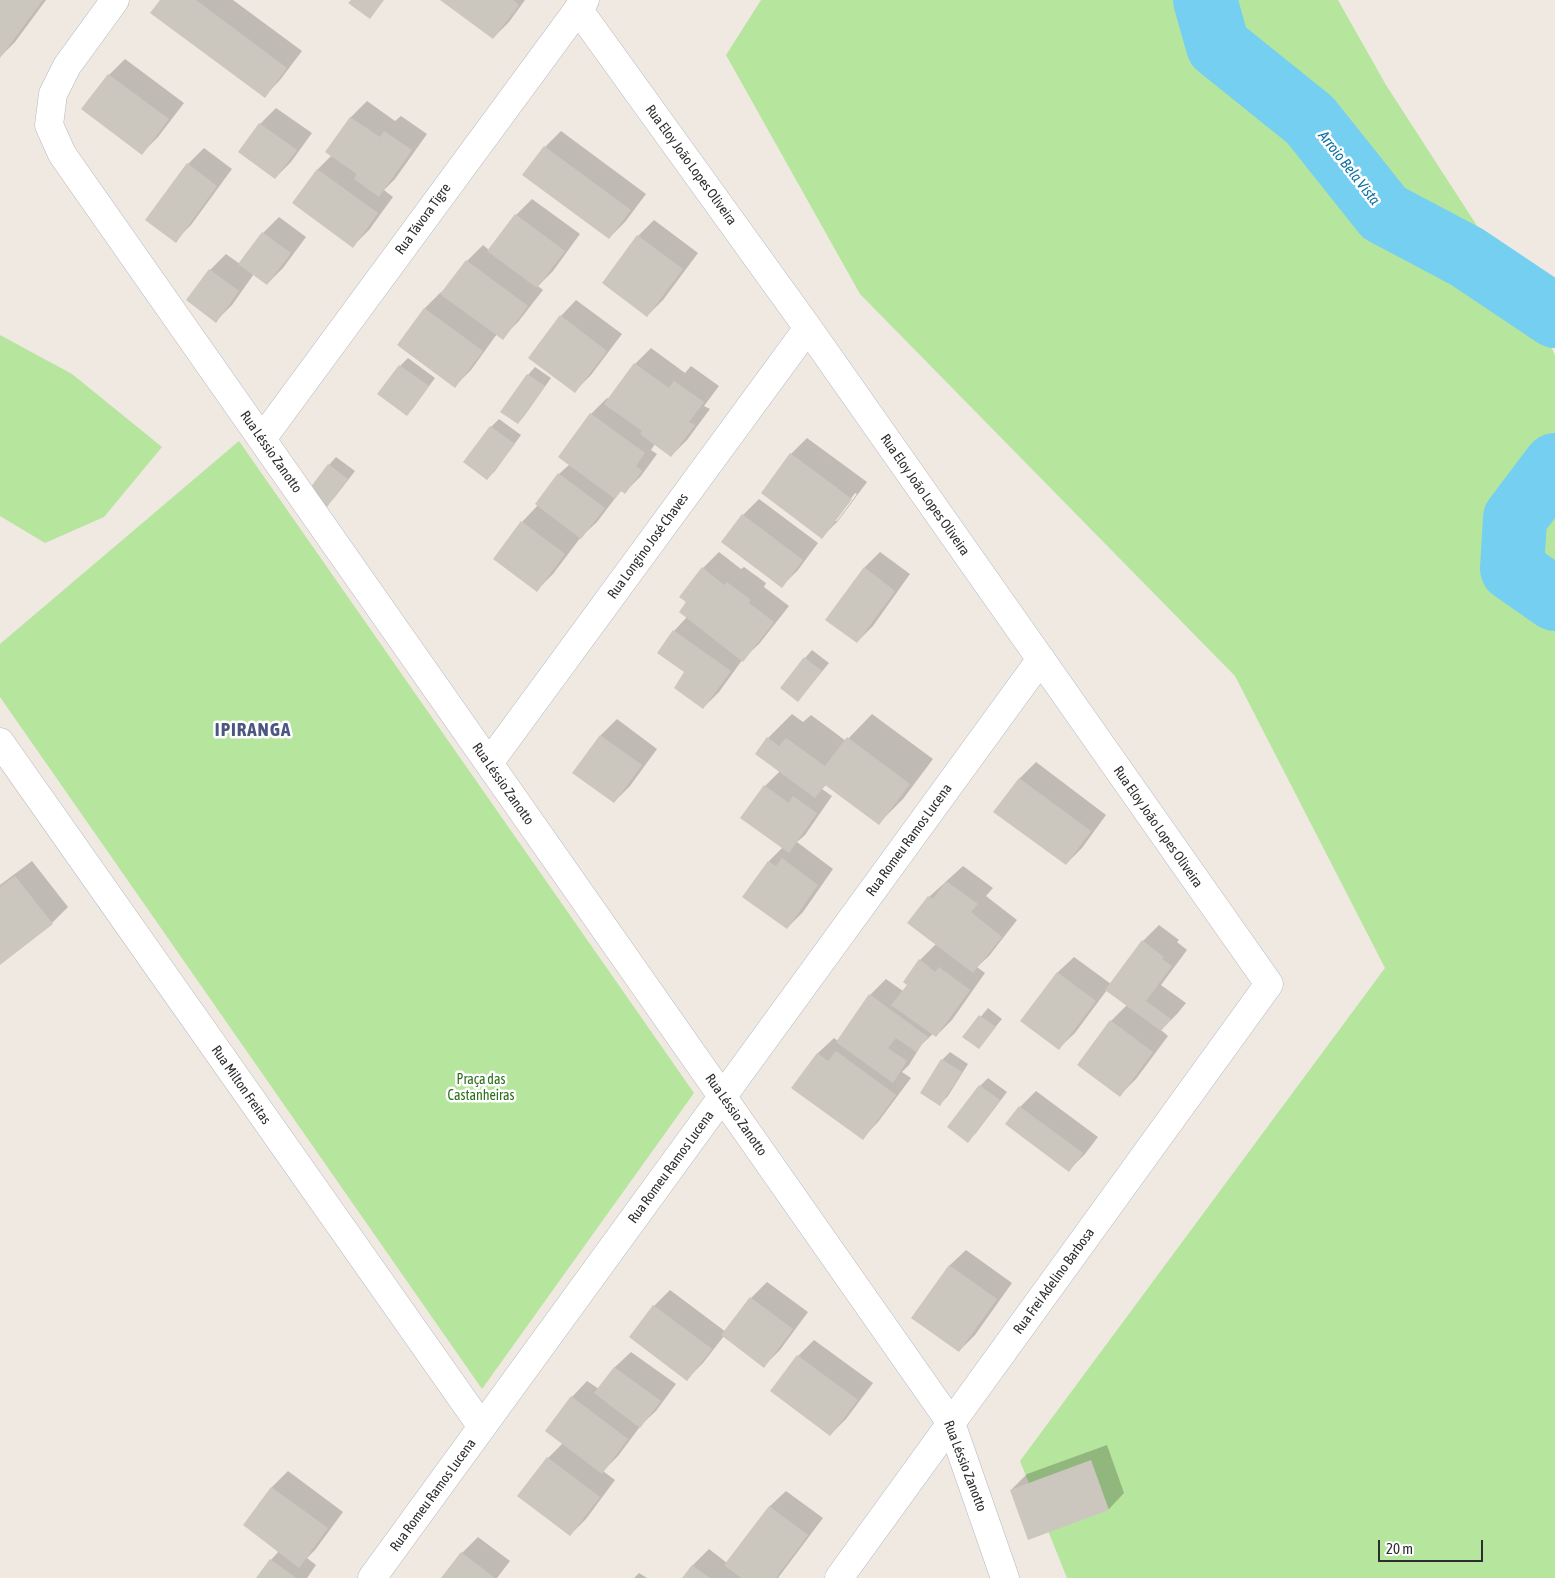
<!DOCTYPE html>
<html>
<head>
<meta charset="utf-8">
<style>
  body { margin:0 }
  #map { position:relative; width:1555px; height:1578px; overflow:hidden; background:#efe9e1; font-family:"Asap Condensed",sans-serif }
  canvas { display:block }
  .scale { position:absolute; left:1378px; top:1540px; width:105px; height:22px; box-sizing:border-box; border:2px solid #2e2e2e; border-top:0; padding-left:6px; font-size:15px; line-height:18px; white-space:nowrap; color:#2e2e2e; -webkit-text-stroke:4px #fff; paint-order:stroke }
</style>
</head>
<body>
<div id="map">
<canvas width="1555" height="1578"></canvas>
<div class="scale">20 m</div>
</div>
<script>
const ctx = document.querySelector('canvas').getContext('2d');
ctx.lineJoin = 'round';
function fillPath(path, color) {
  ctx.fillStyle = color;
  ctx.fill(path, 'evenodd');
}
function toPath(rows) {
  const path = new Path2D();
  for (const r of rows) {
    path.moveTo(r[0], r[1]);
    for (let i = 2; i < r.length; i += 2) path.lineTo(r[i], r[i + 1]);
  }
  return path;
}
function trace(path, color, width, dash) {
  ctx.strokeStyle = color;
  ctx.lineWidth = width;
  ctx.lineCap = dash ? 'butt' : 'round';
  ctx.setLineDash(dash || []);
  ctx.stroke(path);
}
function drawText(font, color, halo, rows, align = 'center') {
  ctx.font = font + ' "Asap Condensed",sans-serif';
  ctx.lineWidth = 5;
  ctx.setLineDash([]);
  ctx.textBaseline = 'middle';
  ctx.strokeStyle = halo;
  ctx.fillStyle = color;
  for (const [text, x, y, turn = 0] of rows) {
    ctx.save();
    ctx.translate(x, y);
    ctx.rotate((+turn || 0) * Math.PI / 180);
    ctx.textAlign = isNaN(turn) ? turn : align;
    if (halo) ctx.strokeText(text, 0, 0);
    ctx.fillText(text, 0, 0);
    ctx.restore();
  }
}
fillPath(toPath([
  [761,0,1338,0,1386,85,1545,331,1555,356,1555,1578,1067,1578,1020,1461,1385,968,1235,676,860,294,726,55],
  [0,335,72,374,162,447,104,517,45,543,0,516],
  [239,441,694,1093,482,1389,0,697,0,644]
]), '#b6e59e');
fillPath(toPath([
  [0,0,46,0,15,42,0,57],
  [161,0,233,0,302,51,280,80,265,96],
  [442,0,525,0,509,22,493,38],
  [125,59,184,103,158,137,142,153,83,109,109,75],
  [367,101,395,121,401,116,427,134,395,179,384,190,393,197,369,230,353,246,294,203,318,169,332,155,327,151,351,117],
  [276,108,312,133,291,162,275,178,240,152,260,124],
  [561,131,646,194,625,222,609,238,545,147],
  [204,148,232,169,191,225,175,241,188,164],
  [532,199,580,234,553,271,538,286,543,290,518,322,502,338,497,334,471,370,455,386,399,345,425,308,441,292,442,293,467,261,483,245,489,250,516,215],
  [279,217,306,237,283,268,267,284,254,274,232,305,216,321,188,300,210,270,226,254,240,264,263,233],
  [654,220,698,253,663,300,647,316,638,236],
  [576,300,622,334,591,375,575,391,561,316],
  [651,348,685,373,691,366,719,386,704,406,710,409,687,440,671,456,655,444,651,450,657,454,641,476,625,492,622,490,616,497,597,522,581,537,553,574,537,590,522,522,538,505,559,474,570,464,591,414,607,398,609,399,635,364],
  [408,358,435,378,414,407,407,415,400,366],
  [535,367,551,378,525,415,518,423,528,375],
  [499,419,521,435,495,471,487,479,491,427],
  [807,438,867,482,838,521,822,537,791,454],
  [855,493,857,494,837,521,834,521],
  [336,457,355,471,335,497,327,505,329,465],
  [759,499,818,543,798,570,782,586,743,515],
  [719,552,741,569,744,567,766,583,764,587,789,606,759,644,743,659,719,692,703,708,686,672,674,631,687,617,688,602,703,568],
  [880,552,910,574,873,626,857,642,864,568],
  [812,650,829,663,798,701,805,658],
  [792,714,803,722,811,715,846,741,872,714,933,759,903,799,879,823,827,784,822,789,832,796,805,835,797,842,833,869,803,912,787,928,769,861,783,847,765,786,780,771,757,754,768,738],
  [617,719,657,749,630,786,614,802,574,772,601,735],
  [1036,762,1106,815,1082,848,1066,864,995,811,1020,778],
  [32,861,68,907,52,923,0,963,0,885],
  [963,866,993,888,986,896,1017,920,989,956,977,967,985,973,952,1020,936,1036,933,1034,922,1044,909,1065,902,1072,911,1078,878,1122,863,1138,793,1088,818,1053,834,1038,838,1041,870,995,886,979,903,991,908,984,920,960,936,944,929,897],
  [1159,925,1179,940,1177,942,1187,950,1161,985,1186,1003,1177,1014,1161,1030,1168,1036,1136,1079,1120,1095,1111,1021,1127,1005,1107,990,1075,1033,1059,1048,1022,1021,1058,972,1074,957,1111,984,1143,941],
  [988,1008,1002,1019,978,1048,964,1037],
  [950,1052,968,1064,948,1096,940,1104,922,1092,942,1060],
  [988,1078,1007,1092,976,1133,968,1141,949,1127,980,1086],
  [1036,1091,1098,1137,1085,1154,1069,1170,1020,1107],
  [966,1250,1012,1283,975,1335,959,1351,912,1318,950,1265],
  [767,1282,808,1312,780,1350,764,1366,724,1336,703,1363,687,1379,631,1337,654,1306,670,1290,726,1332,751,1298],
  [814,1340,873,1383,846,1419,830,1435,772,1391,798,1356],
  [631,1352,676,1384,656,1411,642,1424,618,1456,603,1471,615,1480,586,1519,570,1535,548,1458,563,1443,572,1397,587,1381,599,1389,615,1367],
  [1107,1445,1124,1493,1109,1509,1011,1490,1027,1474],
  [288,1471,343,1512,315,1550,307,1558,316,1565,307,1578,257,1578,271,1560,279,1551,245,1525,272,1487],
  [786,1491,823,1518,778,1578,683,1578,693,1565,709,1549,727,1563,770,1506],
  [478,1537,510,1561,497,1578,443,1578,462,1553],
  [639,1573,647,1578,634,1578]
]), '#0003');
trace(toPath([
  [1205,0,1218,46,1310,120,1384,213,1467,257,1555,316],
  [1555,465,1515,518,1512,569,1555,599]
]), '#75cff0', 64);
fillPath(toPath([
  [0,0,43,0,0,58],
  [160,0,196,0,287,68,265,98,150,13],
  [351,0,384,0,370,19,348,3],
  [440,0,513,0,519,5,493,39],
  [108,74,169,119,142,155,81,109],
  [350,117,380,137,384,131,412,150,379,197,354,179,357,174,325,152],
  [259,123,297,150,275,179,238,152],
  [544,146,631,210,609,239,522,175],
  [187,163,217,186,176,243,145,220],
  [317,169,378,213,353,248,292,203],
  [515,214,565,251,537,288,487,251],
  [262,232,291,253,267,285,238,264],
  [637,235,683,269,647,317,602,283],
  [466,260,528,306,503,340,440,294],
  [209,269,239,291,216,323,186,300],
  [424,308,483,351,455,388,397,345],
  [560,315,607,351,575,393,528,358],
  [634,363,669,388,674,381,704,402,689,422,695,425,671,457,640,434,642,431,604,404],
  [399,365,429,386,407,416,377,394],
  [527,374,545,386,518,424,500,412],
  [590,413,645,453,636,466,642,471,625,494,621,491,615,499,558,457],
  [490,426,515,444,487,480,463,462],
  [790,453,852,499,822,539,761,493],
  [328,464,348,479,327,507,307,492],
  [558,473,605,508,581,539,535,504],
  [742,514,803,560,782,588,721,542],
  [521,521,565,554,537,592,493,559],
  [702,567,724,585,727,582,751,600,749,603,774,622,743,662,679,612,686,602,679,597],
  [864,567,895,591,857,643,825,620],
  [673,630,731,671,703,709,674,688,684,672,657,653],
  [804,657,822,671,798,702,780,688],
  [600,735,642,765,614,803,572,773],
  [767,737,779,746,786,738,825,766,847,737,910,784,879,825,825,785,815,798,755,754],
  [1019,778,1091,831,1066,865,993,812],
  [764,785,789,803,793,796,817,813,789,853,740,818],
  [782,858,818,885,787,929,742,897,768,861,776,866],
  [15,876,53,924,0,965,0,887],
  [946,881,978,904,971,912,1002,937,973,973,907,923,928,896,933,899],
  [1142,940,1164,957,1162,959,1172,966,1146,1001,1171,1019,1161,1031,1105,990],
  [919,959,935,972,939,967,970,990,936,1037,891,1005,907,985,903,982],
  [1057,972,1096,1001,1059,1050,1020,1021],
  [869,994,928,1037,916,1052,896,1038,888,1048,907,1061,893,1083,836,1042],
  [979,1015,996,1027,979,1049,962,1037],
  [1110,1020,1153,1052,1120,1097,1077,1065],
  [836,1051,896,1095,863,1140,791,1088,817,1053,828,1061],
  [941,1059,962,1072,940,1106,920,1093],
  [979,1085,1000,1100,968,1143,947,1127],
  [1019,1106,1083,1153,1069,1172,1005,1124],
  [949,1265,997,1299,959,1352,911,1318],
  [750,1297,793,1329,764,1368,721,1335],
  [653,1305,712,1349,687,1381,629,1337],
  [797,1355,858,1400,830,1436,770,1391],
  [614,1367,661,1401,640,1428,594,1393],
  [571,1396,628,1439,602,1474,545,1431],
  [547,1457,600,1497,570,1536,517,1496],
  [1091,1460,1109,1510,1028,1540,1010,1490],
  [271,1487,328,1528,299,1568,243,1525],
  [769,1506,808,1535,776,1578,741,1578,724,1565],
  [461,1552,495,1578,441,1578],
  [270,1559,296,1578,256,1578],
  [692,1565,710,1578,682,1578]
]), '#cbc7bf');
const minor = toPath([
  [115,0,67,66,53,94,49,125,62,154,951,1423,1005,1578],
  [578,9,808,328,1269,984,839,1578],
  [262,439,585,0],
  [0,742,482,1427],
  [489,763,808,328],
  [372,1578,1041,659]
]);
trace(minor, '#b4b7c1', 29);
trace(minor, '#fff', 28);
drawText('14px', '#2e2e2e', '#fff', [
  ["Rua Eloy João Lopes Oliveira",691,165,54],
  ["Rua Távora Tigre",423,219,-54],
  ["Rua Léssio Zanotto",271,452,55],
  ["Rua Eloy João Lopes Oliveira",925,495,55],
  ["Rua Longino José Chaves",648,546,-54],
  ["Rua Léssio Zanotto",503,784,55],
  ["Rua Eloy João Lopes Oliveira",1158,827,55],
  ["Rua Romeu Ramos Lucena",909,840,-54],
  ["Rua Milton Freitas",241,1085,55],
  ["Rua Léssio Zanotto",736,1115,55],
  ["Rua Romeu Ramos Lucena",671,1167,-54],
  ["Rua Frei Adelino Barbosa",1054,1281,-54],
  ["Rua Léssio Zanotto",965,1466,69],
  ["Rua Romeu Ramos Lucena",433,1495,-54]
]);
drawText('14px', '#2c6e1b', '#fff', [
  ["Praça das",481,1080],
  ["Castanheiras",481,1096]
]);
drawText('italic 15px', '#0d6fa3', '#fff', [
  ["Arroio Bela Vista",1349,168,52]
]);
ctx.letterSpacing = '1px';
drawText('bold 19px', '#4d5680', '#fff', [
  ["IPIRANGA",253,730]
]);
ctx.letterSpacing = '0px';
</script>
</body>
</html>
